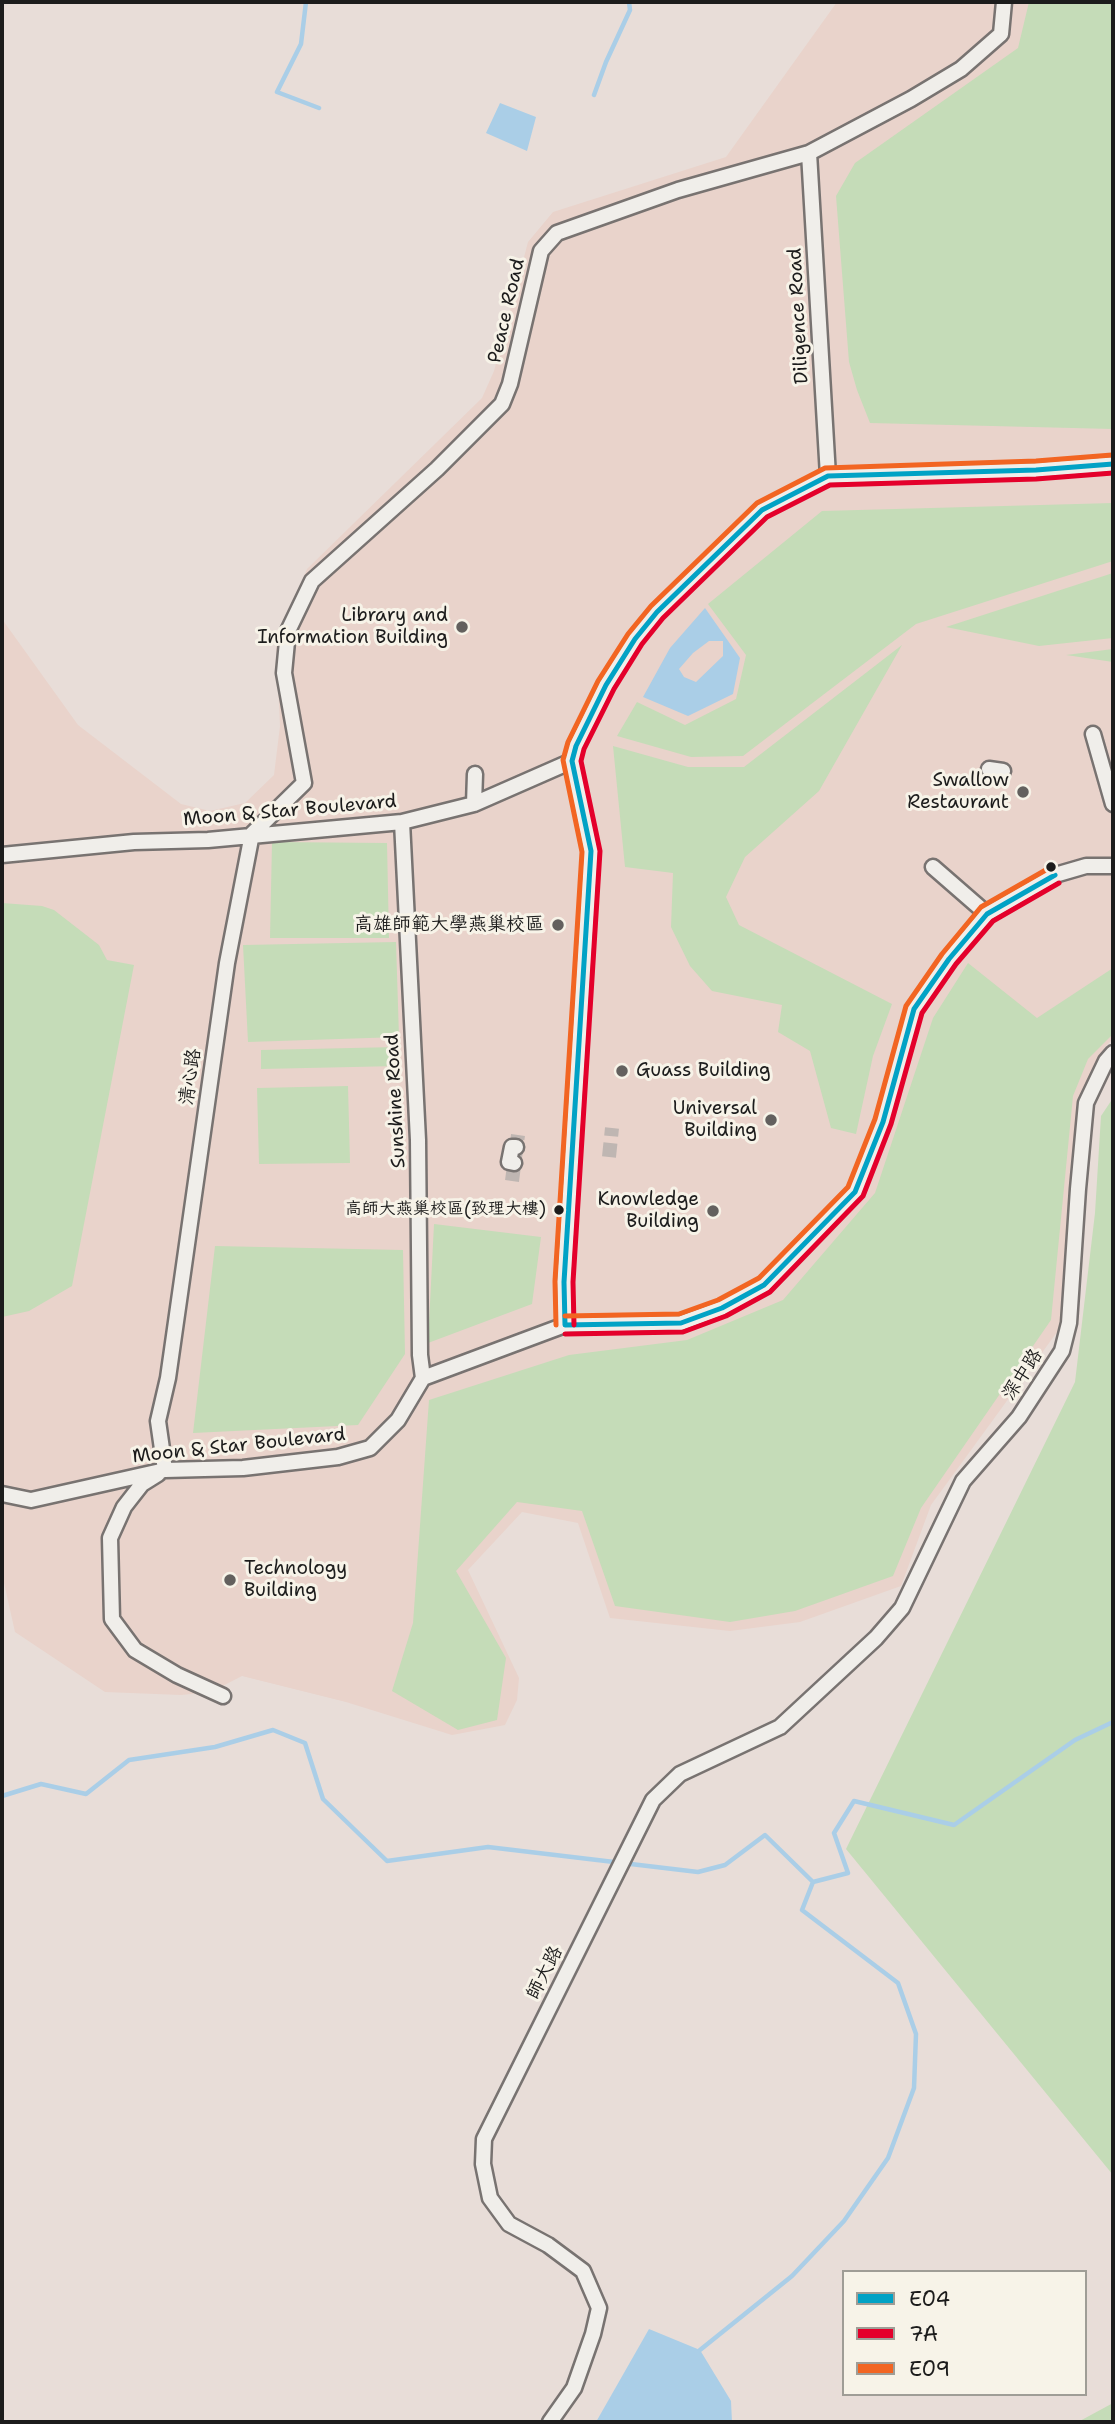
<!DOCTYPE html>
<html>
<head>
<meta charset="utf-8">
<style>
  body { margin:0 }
  #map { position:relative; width:1115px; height:2424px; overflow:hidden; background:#e8ddd8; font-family:"Shantell Sans",sans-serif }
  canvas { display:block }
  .frame { position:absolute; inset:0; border:4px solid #1c1c1c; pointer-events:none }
  .legend { position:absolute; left:842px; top:2270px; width:245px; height:126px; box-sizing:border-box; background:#f7f3e8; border:2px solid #9f9d96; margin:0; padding:9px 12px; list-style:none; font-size:21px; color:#1c1c1c }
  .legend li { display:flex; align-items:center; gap:14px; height:35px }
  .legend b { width:35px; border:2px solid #9f9d96 }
</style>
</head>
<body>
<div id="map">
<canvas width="1115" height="2424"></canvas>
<div class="frame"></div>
<ul class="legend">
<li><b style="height:9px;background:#01a2c5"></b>E04</li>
<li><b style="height:9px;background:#e4002b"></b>7A</li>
<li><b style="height:9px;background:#f26522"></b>E09</li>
</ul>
</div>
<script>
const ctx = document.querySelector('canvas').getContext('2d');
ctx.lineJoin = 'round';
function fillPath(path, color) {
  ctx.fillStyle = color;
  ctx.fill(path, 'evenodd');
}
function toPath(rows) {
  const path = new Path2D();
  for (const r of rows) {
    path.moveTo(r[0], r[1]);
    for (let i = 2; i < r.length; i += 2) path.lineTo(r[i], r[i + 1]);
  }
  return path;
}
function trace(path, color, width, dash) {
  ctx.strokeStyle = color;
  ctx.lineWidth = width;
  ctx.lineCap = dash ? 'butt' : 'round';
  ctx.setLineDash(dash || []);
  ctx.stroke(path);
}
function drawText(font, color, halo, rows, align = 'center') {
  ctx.font = font + ' "Shantell Sans","LXGW WenKai TC",sans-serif';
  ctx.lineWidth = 6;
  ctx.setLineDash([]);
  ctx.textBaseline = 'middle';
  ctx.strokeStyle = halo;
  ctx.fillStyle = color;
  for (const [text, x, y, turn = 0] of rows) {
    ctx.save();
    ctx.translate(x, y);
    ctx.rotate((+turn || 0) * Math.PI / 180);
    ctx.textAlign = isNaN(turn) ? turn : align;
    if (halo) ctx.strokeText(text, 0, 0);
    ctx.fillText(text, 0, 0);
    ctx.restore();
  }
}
fillPath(toPath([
  [837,2,1113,2,1113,1039,1105,1047,1082,1097,1075,1141,1064,1255,1060,1328,931,1505,901,1586,800,1622,730,1631,610,1618,578,1523,522,1512,468,1570,519,1678,517,1700,505,1725,452,1735,346,1702,242,1676,211,1692,181,1695,105,1692,15,1632,2,1574,2,619,78,725,181,804,210,811,245,803,274,775,280,726,276,642,307,569,482,398,494,371,528,242,553,212,726,157]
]), '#e9d3cb');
fillPath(toPath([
  [1029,2,1113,2,1113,429,870,423,857,390,849,362,836,196,855,163,1018,48],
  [1113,503,1113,561,916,624,743,756,691,757,617,736,637,702,685,725,736,699,746,655,708,604,822,511],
  [1113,573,1113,638,1039,646,946,627],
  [902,645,819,791,745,857,726,897,739,925,892,1004,873,1056,856,1134,831,1128,810,1051,778,1032,782,1005,712,991,690,966,671,927,673,873,625,867,613,746,688,767,744,767],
  [1113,649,1113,662,1066,655],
  [272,842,387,843,389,938,270,938],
  [2,903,42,906,54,910,99,945,107,960,134,965,72,1286,29,1311,2,1317],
  [396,942,399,1037,248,1042,243,945],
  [968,963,1037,1018,1113,968,1113,1034,1088,1059,1073,1096,1051,1320,921,1508,893,1576,795,1611,730,1622,615,1606,582,1511,517,1502,456,1571,506,1658,497,1720,458,1730,392,1691,413,1623,429,1400,569,1355,687,1340,783,1300,875,1193,933,1018],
  [397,1047,398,1066,261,1069,261,1050],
  [348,1086,350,1163,259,1164,257,1088],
  [1113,1098,1113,2175,846,1849,1075,1382,1095,1213,1101,1116],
  [434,1224,541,1237,532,1304,428,1343],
  [215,1246,403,1250,405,1354,358,1425,193,1433],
  [1113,2403,1113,2422,1078,2422]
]), '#c5dcb8');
fillPath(toPath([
  [500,103,536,117,527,151,486,133],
  [705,608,740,658,733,694,688,716,643,697,670,648],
  [709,641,723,641,723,656,696,682,684,677,679,669,693,653],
  [649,2329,700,2350,731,2401,732,2422,596,2422]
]), '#aacee7');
trace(toPath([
  [306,2,301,44,277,92,319,108],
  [594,95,606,62,630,10,629,2],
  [2,1796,41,1784,86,1794,129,1760,215,1747,273,1730,305,1743,323,1799,387,1861,488,1847,698,1872,725,1865,765,1835,813,1882,848,1873,834,1833,854,1801,954,1825,1075,1740,1113,1722],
  [700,2350,792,2276,844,2221,888,2158,914,2088,916,2034,898,1983,802,1910,813,1882]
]), '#aacee7', 4.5);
trace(toPath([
  [609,1157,612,1128],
  [512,1181,518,1135]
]), '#bfb6b2', 14, [14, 7]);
const minor = toPath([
  [809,153,828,476],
  [1093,734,1113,804],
  [989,769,1003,771],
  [474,804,475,774],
  [402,822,418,1140,420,1355,423,1378],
  [2,855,134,842,208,840,402,822,474,804,572,761],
  [933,867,987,914],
  [514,1163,509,1162,512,1147,516,1147],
  [565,1325,564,1282,591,851,572,761,576,746,606,685,635,639,657,612,762,510,828,476,1036,470,1113,464],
  [165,1470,158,1421,168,1378,227,963,252,834,304,783,284,673,288,631,312,581,437,469,502,404,510,384,541,251,557,233,678,190,809,153,911,99,961,69,1001,34,1004,2],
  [158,1474,142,1484,124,1507,110,1538,112,1619,135,1650,177,1675,223,1696],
  [2,1494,31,1500,165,1470,243,1468,338,1457,370,1448,398,1420,423,1378,565,1325,681,1323,722,1308,764,1285,855,1192,883,1122,914,1009,949,959,987,914,1055,875,1086,866,1113,866],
  [550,2422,574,2388,593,2334,599,2308,583,2271,548,2245,509,2224,490,2198,483,2164,484,2139,653,1800,680,1774,780,1727,876,1638,902,1608,963,1481,1019,1417,1062,1351,1069,1323,1078,1189,1086,1103,1106,1061,1113,1053]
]);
trace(minor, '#787371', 19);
trace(minor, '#f0eeea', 14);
trace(toPath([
  [565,1325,564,1282,591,851,572,761,576,746,606,685,635,639,657,612,762,510,828,476,1036,470,1113,464],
  [565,1325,681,1323,722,1308,764,1285,855,1192,883,1122,914,1009,949,959,987,914,1055,875]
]), '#01a2c5', 5);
trace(toPath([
  [574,1325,573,1282,600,851,581,761,584,749,614,689,642,644,663,618,767,517,830,485,1036,479,1113,473],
  [565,1334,683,1332,726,1316,770,1292,863,1196,891,1124,922,1013,956,964,993,921,1059,883]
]), '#e4002b', 5);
trace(toPath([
  [565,1316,679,1314,718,1300,759,1278,848,1187,875,1119,906,1006,942,954,981,907,1051,867],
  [556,1325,555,1281,582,852,563,760,568,742,598,681,628,634,651,606,757,503,825,468,1036,461,1112,455]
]), '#f26522', 5);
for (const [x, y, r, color] of [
  [462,627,7,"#63605e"],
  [1023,792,7,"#63605e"],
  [1051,867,6,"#1c1c1c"],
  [558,925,7,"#63605e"],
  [622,1071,7,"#63605e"],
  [771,1120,7,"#63605e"],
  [559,1210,6,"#1c1c1c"],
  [713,1211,7,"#63605e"],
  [230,1580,7,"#63605e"]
]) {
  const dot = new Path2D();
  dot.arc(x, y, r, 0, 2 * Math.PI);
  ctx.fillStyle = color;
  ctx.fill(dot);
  trace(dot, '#f7f3e8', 2.5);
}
drawText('17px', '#1c1c1c', '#f7f3e8', [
  ["高師大燕巢校區(致理大樓)",546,1210]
], 'right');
drawText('19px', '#1c1c1c', '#f7f3e8', [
  ["Peace Road",507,311,-77],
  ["Diligence Road",799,316,-93],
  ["Moon & Star Boulevard",290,811,-5],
  ["清心路",191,1077,-82],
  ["Sunshine Road",396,1101,-93],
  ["深中路",1023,1375,-57],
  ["Moon & Star Boulevard",239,1446,-6],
  ["師大路",545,1973,-63]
]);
drawText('19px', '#1c1c1c', '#f7f3e8', [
  ["Library and",448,616],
  ["Information Building",448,638],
  ["Swallow",1009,781],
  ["Restaurant",1009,803],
  ["高雄師範大學燕巢校區",544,925],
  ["Guass Building",636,1071,"left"],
  ["Universal",757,1109],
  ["Building",757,1131],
  ["Knowledge",699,1200],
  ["Building",699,1222],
  ["Technology",244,1569,"left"],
  ["Building",244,1591,"left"]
], 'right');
</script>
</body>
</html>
